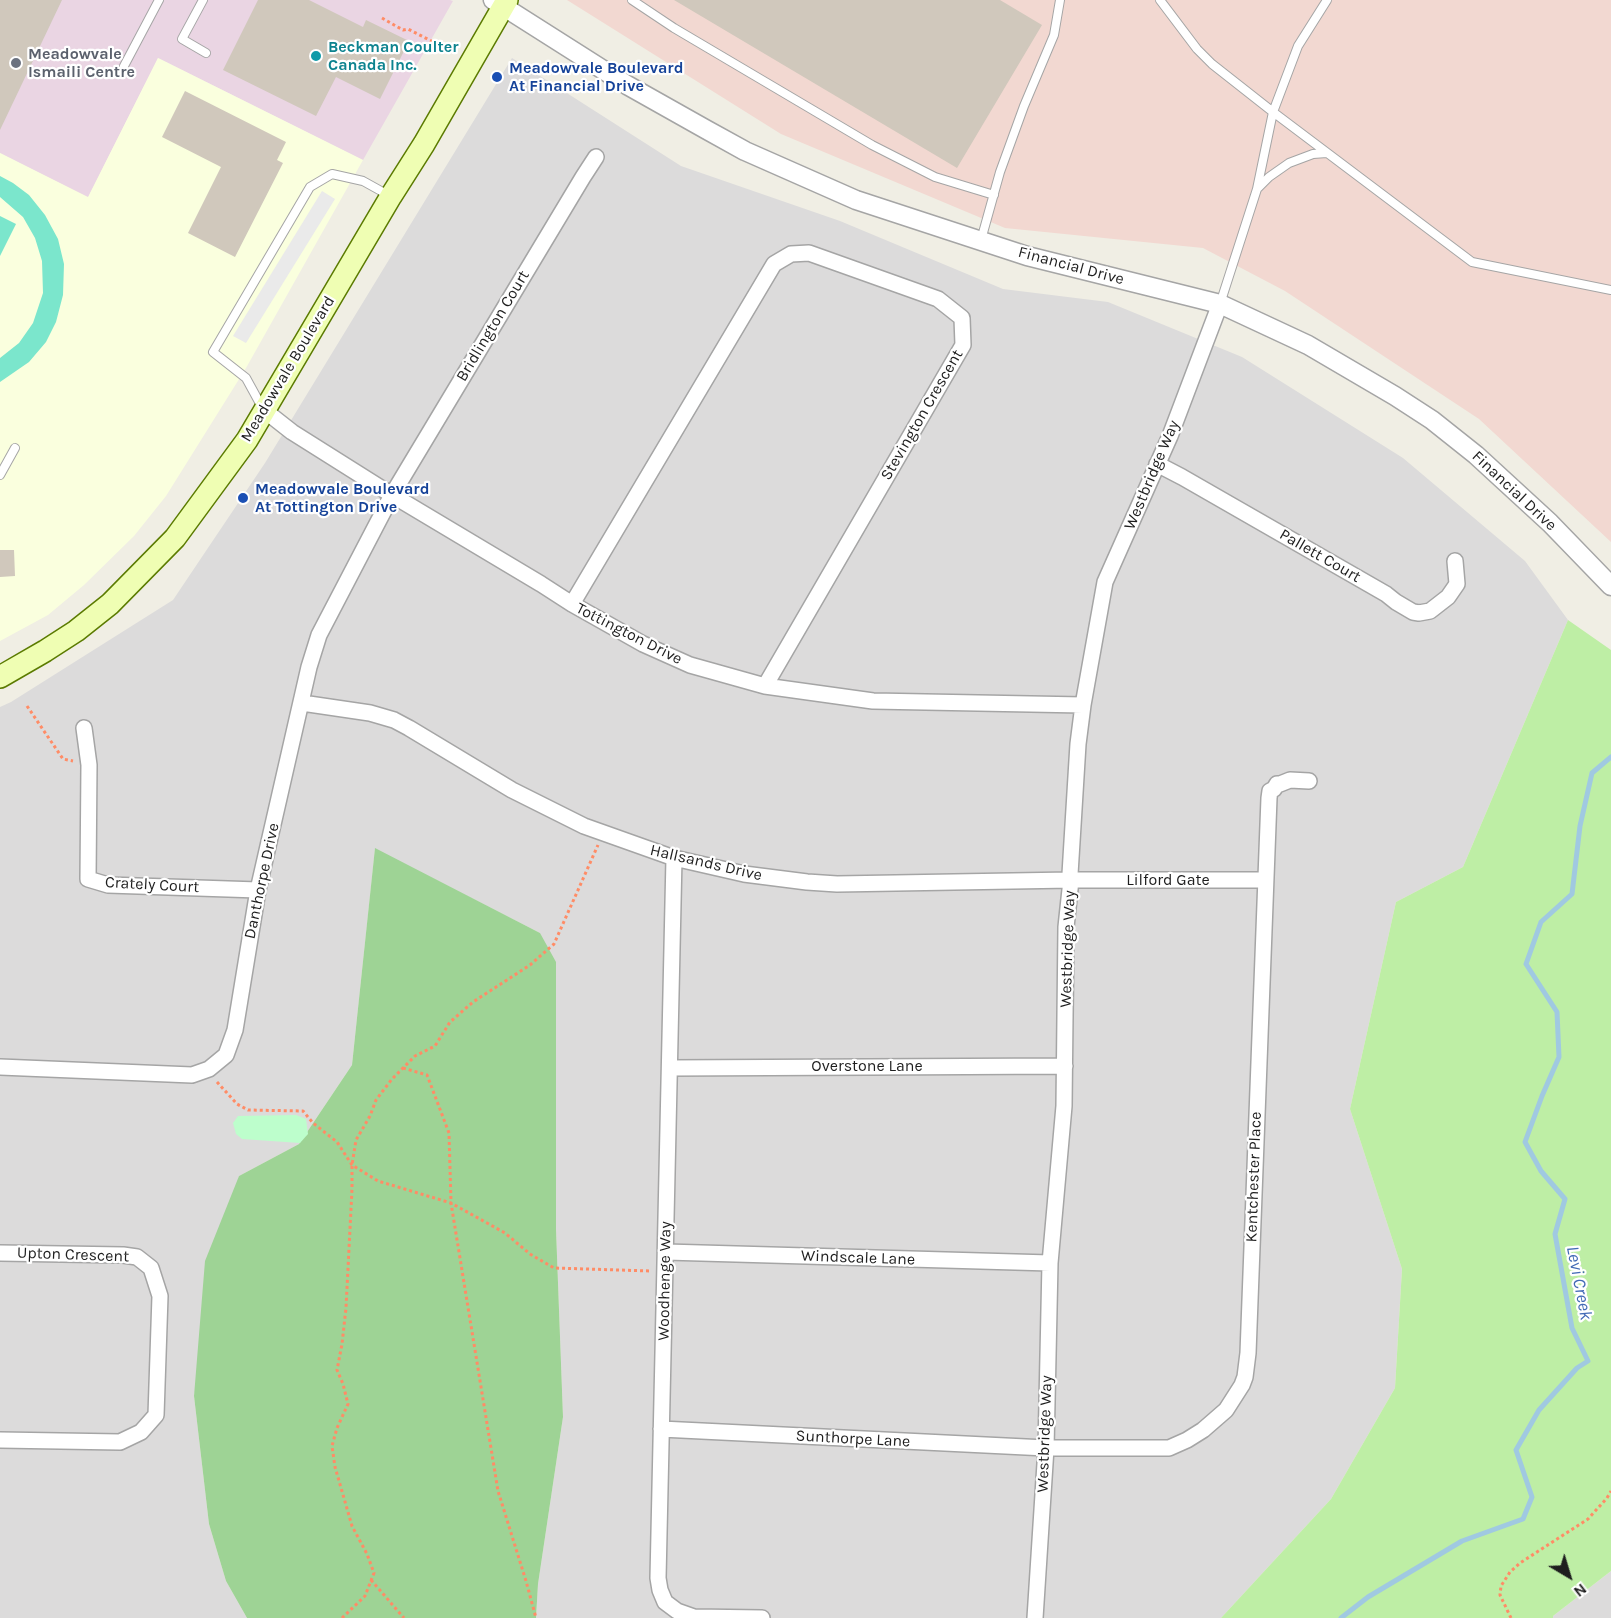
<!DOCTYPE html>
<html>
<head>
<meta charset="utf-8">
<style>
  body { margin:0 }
  #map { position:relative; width:1611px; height:1618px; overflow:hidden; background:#f0eee4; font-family:Karla,sans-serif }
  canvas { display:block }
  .north { position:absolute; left:1539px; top:1546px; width:60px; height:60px; -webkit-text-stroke:4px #fff; paint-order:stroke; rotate:142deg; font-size:16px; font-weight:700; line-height:24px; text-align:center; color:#1e1e1e }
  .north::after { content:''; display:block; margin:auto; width:21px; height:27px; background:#1e1e1e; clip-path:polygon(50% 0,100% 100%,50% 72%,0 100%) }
</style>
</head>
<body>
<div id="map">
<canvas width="1611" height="1618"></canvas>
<div class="north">N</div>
</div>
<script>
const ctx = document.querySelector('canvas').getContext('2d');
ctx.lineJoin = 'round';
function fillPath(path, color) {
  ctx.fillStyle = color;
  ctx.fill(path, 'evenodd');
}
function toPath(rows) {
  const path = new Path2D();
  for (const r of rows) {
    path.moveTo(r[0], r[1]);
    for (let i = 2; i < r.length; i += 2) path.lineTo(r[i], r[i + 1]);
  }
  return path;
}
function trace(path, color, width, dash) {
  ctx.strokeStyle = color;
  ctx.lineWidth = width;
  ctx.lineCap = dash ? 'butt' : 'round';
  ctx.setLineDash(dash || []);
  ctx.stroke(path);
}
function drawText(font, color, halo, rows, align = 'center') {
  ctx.font = font + ' Karla,sans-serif';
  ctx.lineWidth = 4.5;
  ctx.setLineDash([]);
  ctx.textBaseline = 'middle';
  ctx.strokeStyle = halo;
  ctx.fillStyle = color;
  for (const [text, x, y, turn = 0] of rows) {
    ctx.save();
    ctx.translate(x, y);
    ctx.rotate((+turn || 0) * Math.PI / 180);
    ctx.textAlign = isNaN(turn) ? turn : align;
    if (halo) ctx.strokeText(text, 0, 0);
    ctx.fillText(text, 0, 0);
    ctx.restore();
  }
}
fillPath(toPath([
  [512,58,681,166,840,221,1003,289,1108,302,1242,357,1403,458,1525,561,1568,620,1463,867,1396,902,1350,1109,1402,1269,1395,1388,1331,1499,1221,1618,536,1618,538,1584,563,1417,556,1229,540,933,375,849,352,1065,299,1144,239,1176,194,1396,209,1524,226,1581,247,1618,0,1618,0,707,11,702,173,600,265,463],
  [1611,1571,1611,1618,1553,1618,1553,1616]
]), '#dcdbdb');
fillPath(toPath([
  [567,0,1611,0,1611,542,1479,419,1285,291,1203,248,1005,228,781,134]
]), '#f2d8d1');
fillPath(toPath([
  [0,0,450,0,453,1,363,160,158,58,88,198,0,153]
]), '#ead5e3');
fillPath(toPath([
  [158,58,363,160,246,368,166,496,134,536,84,585,48,615,0,641,0,153,88,197]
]), '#faffde');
fillPath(toPath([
  [1568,620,1611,650,1611,1571,1553,1616,1553,1618,1221,1618,1331,1499,1395,1388,1402,1269,1350,1109,1396,902,1463,867]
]), '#beeea5');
fillPath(toPath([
  [375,848,540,933,556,962,556,1229,563,1417,538,1584,536,1618,247,1618,226,1581,209,1524,194,1396,205,1261,239,1176,299,1144,352,1065]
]), '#9ed395');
fillPath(toPath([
  [296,1115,306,1119,308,1134,300,1143,242,1139,236,1134,233,1123,238,1116]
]), '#bdfecc');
fillPath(toPath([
  [0,176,13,183,29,195,45,215,58,239,64,264,63,295,56,322,46,342,29,362,0,382,0,358,19,343,33,323,43,293,42,261,35,238,23,217,0,197],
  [0,216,16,224,0,256]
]), '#7be6cc');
fillPath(toPath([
  [322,191,335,199,246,343,233,336]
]), '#eaeaea');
trace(toPath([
  [1341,1618,1368,1597,1462,1541,1523,1519,1532,1497,1516,1450,1539,1410,1577,1368,1588,1361,1572,1328,1555,1234,1565,1199,1541,1171,1525,1142,1542,1096,1559,1057,1557,1012,1526,964,1541,922,1572,894,1580,826,1592,773,1611,757]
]), '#a0c9e1', 5);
fillPath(toPath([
  [0,0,62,0,0,130],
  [258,0,309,0,363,27,366,20,409,41,380,99,336,77,316,116,223,70],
  [674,0,1000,0,1042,25,957,168],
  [185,91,286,142,277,160,283,163,235,257,188,233,221,167,162,137],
  [0,550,14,550,15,576,0,577]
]), '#d0c8bc');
const service = toPath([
  [203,0,182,39,206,53],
  [632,0,674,28,872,145,935,177,994,195],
  [1160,0,1197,49,1212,64,1273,112,1298,46,1327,0],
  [124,66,159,0],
  [1258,188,1269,177,1289,163,1313,154,1327,153],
  [981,240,1000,172,1024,106,1054,35,1060,0],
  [1220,304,1257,189,1273,112,1472,262,1611,290],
  [263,409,246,378,213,352,310,187,332,174,363,181,390,196],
  [0,475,15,448]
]);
const minor = toPath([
  [264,410,292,432,392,495,541,584,572,604,643,644,690,665,765,686,873,701,1083,705],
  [1157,464,1182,477,1386,594,1396,602,1413,612,1419,613,1430,611,1448,597,1457,584,1455,561],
  [572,604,774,264,791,254,809,253,938,299,962,318,963,345,765,686],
  [302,703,370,713,394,720,409,728,512,790,584,826,674,858,744,874,807,882,837,884,1071,880,1265,880],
  [84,728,89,765,88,879,108,885,258,890],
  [674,858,658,1578,660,1590,665,1602,677,1611,694,1617,762,1618],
  [0,1067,192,1075,209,1069,226,1055,235,1030,258,890,309,667,319,635,392,495,583,177,596,157],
  [670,1068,1065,1066],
  [666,1252,1050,1263],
  [0,1253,123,1255,137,1257,151,1268,160,1296,156,1415,141,1432,120,1442,0,1440],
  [661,1429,1046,1448,1169,1448,1187,1440,1203,1430,1226,1410,1242,1385,1245,1377,1248,1353,1269,798,1270,791,1274,789,1277,784,1280,784,1290,780,1309,781],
  [1035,1618,1046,1448,1050,1263,1064,1106,1066,927,1071,880,1070,874,1078,744,1083,705,1105,582,1170,436,1220,304]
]);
const tertiary = toPath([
  [493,0,627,85,707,130,745,151,856,200,1027,256,1220,304,1308,345,1395,396,1432,420,1476,455,1550,523,1611,586]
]);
const secondary = toPath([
  [0,677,45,651,76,631,110,604,175,538,247,440,391,196,424,144,507,0]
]);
trace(service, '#a5a5a5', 10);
trace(minor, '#a5a5a5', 18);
trace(tertiary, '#a5a5a5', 21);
trace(secondary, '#5b7b00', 24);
trace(toPath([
  [382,18,403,30,408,29,443,47],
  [27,706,63,759,73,761],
  [403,1068,427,1075,449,1133,451,1203,498,1491,526,1581,536,1618],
  [217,1082,237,1104,248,1110,303,1111,313,1123,337,1142,352,1165,378,1181,451,1203,505,1233,530,1254,554,1268,651,1271],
  [371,1580,404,1618],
  [342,1618,365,1596,374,1573,367,1554,352,1526,335,1467,332,1446,337,1428,348,1404,343,1384,337,1370,342,1344,346,1308,352,1189,352,1165,356,1140,370,1116,376,1100,392,1079,415,1056,435,1046,450,1022,473,1002,530,965,554,944,598,845],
  [1511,1618,1500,1595,1501,1586,1510,1572,1520,1563,1588,1519,1607,1498,1611,1491]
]), '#ff8c66', 3, [3, 3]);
trace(service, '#fff', 8);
trace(minor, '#fff', 15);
trace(tertiary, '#fff', 18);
trace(secondary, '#effeb3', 21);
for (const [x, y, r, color] of [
  [316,56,6,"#0f9aa8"],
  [16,63,6,"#6b7280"],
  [497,77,6,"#1a4fb4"],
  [243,498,6,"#1a4fb4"]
]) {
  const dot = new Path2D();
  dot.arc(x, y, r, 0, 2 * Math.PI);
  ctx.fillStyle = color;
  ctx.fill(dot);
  trace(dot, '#fff', 2);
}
drawText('bold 16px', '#0d838f', '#fff', [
  ["Beckman Coulter",328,47],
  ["Canada Inc.",328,65]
], 'left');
drawText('bold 16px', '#5b616d', '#fff', [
  ["Meadowvale",28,54],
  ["Ismaili Centre",28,72]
], 'left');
drawText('bold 16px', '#164399', '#fff', [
  ["Meadowvale Boulevard",509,68],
  ["At Financial Drive",509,86],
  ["Meadowvale Boulevard",255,489],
  ["At Tottington Drive",255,507]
], 'left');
drawText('16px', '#1e1e1e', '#fff', [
  ["Financial Drive",1071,266,15],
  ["Bridlington Court",493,326,-59],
  ["Meadowvale Boulevard",288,369,-59],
  ["Stevington Crescent",922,415,-60],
  ["Westbridge Way",1152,475,-67],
  ["Financial Drive",1514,491,43],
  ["Pallett Court",1320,556,30],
  ["Tottington Drive",629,634,27],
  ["Hallsands Drive",706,863,13],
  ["Lilford Gate",1168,880],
  ["Danthorpe Drive",262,881,-78],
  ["Crately Court",152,885,3],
  ["Westbridge Way",1068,949,-88],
  ["Overstone Lane",867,1066],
  ["Kentchester Place",1254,1177,-88],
  ["Upton Crescent",73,1255,2],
  ["Windscale Lane",858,1258,2],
  ["Woodhenge Way",665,1281,-89],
  ["Westbridge Way",1045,1434,-88],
  ["Sunthorpe Lane",853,1439,3]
]);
drawText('italic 18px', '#436bb6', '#fff', [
  ["Levi Creek",1579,1283,79]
]);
</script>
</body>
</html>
